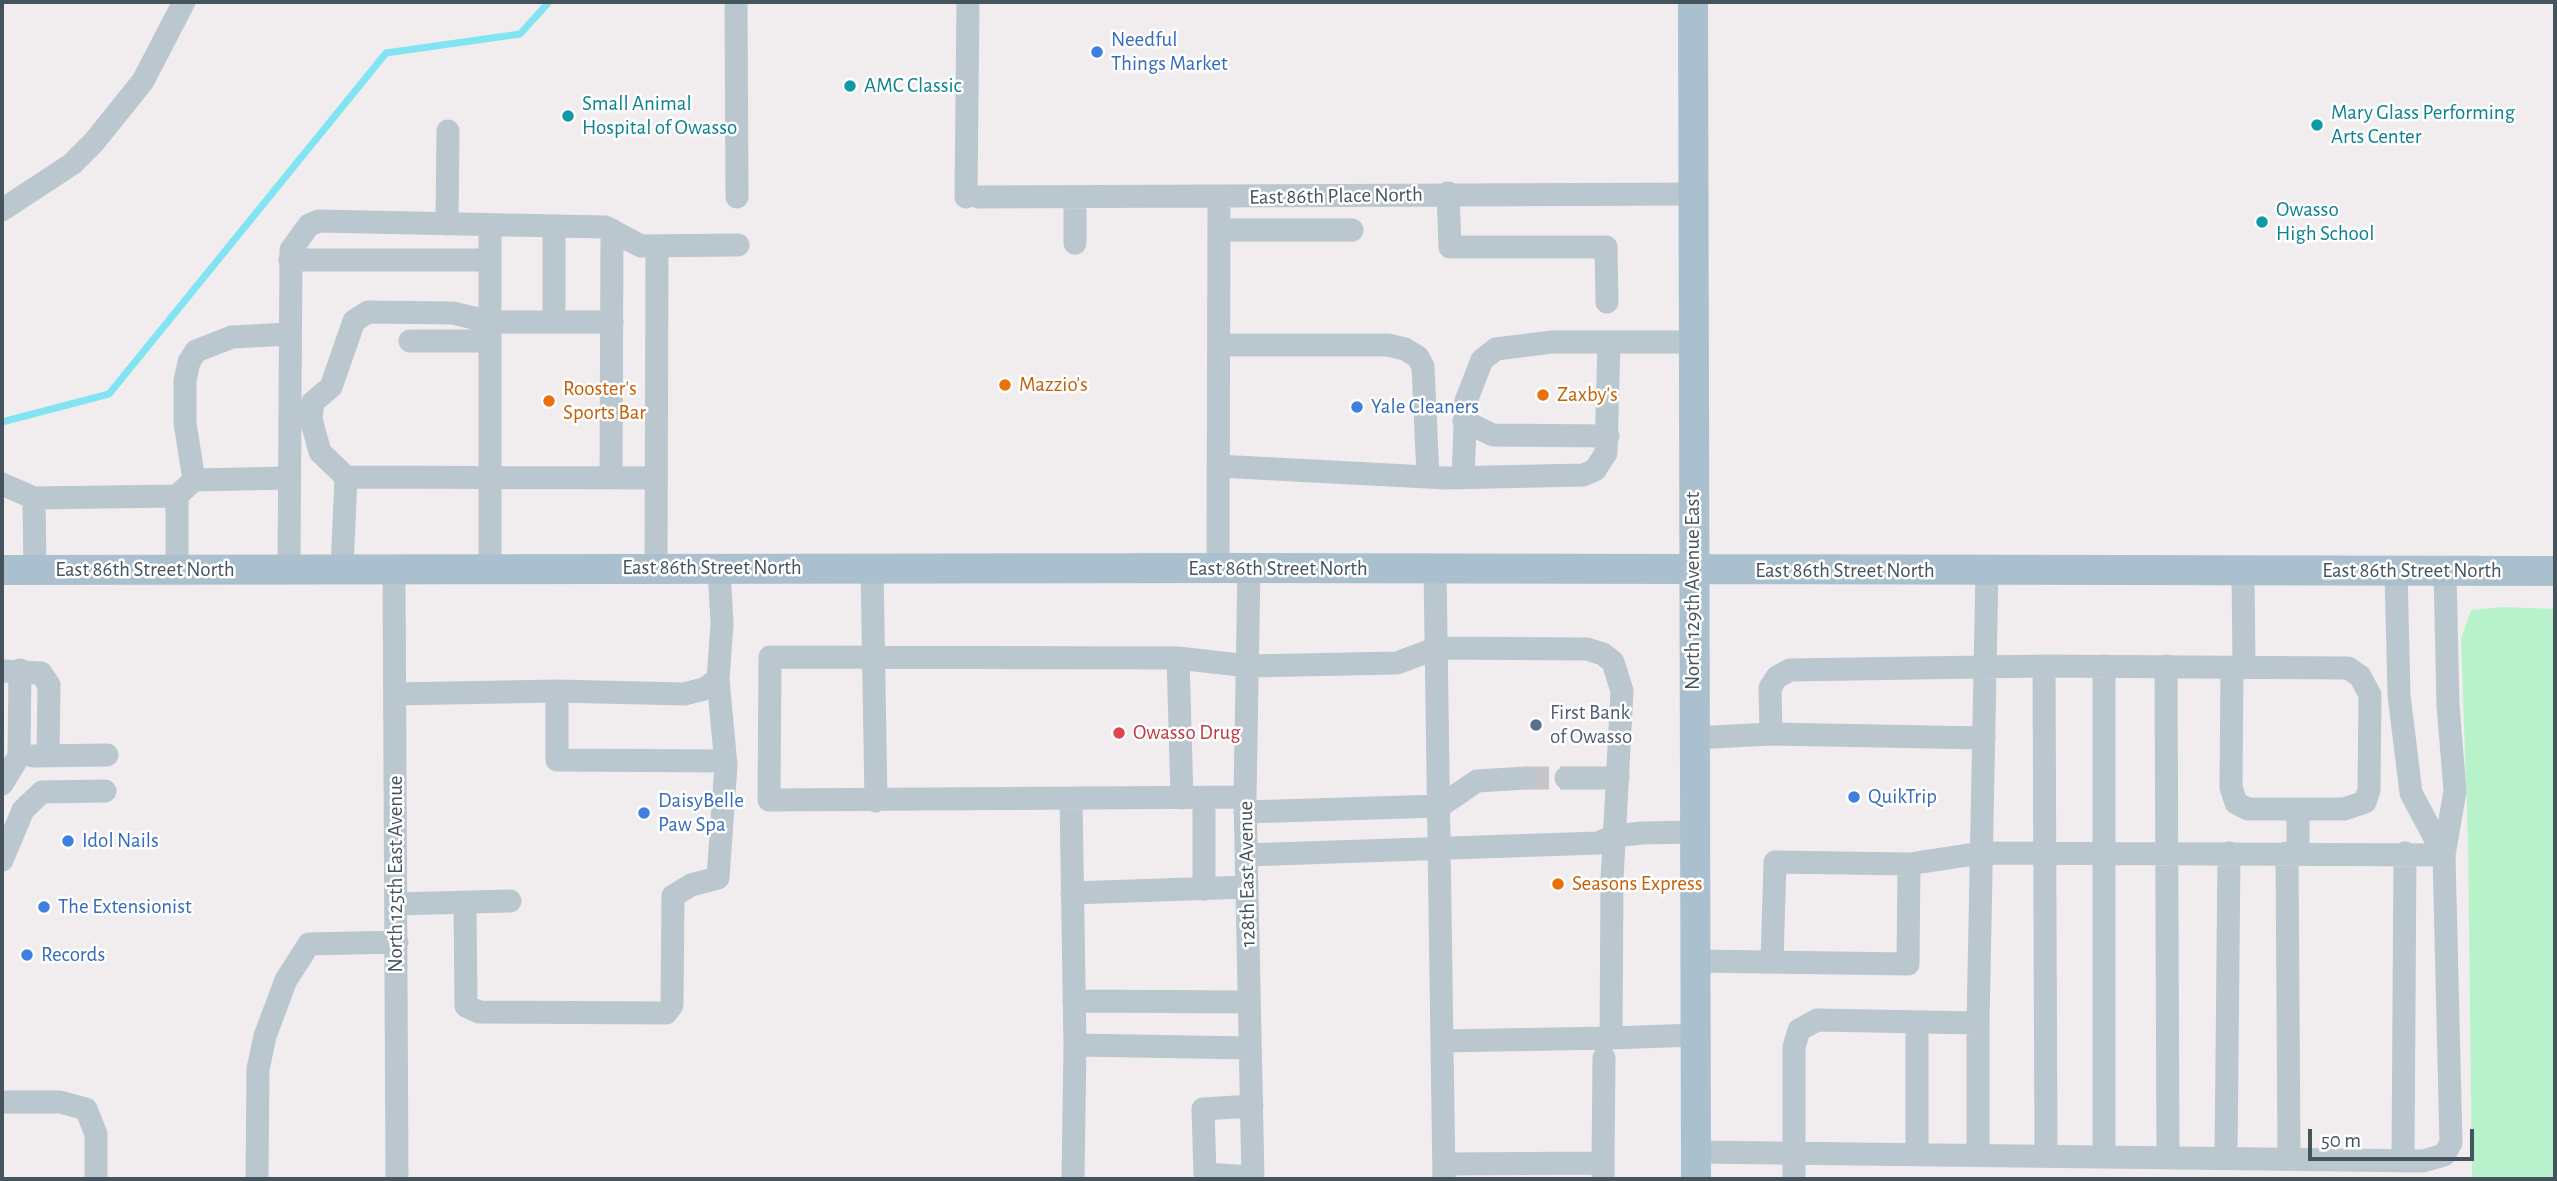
<!DOCTYPE html>
<html>
<head>
<meta charset="utf-8">
<style>
  body { margin:0 }
  #map { position:relative; width:2557px; height:1181px; overflow:hidden; background:#f1edee; font-family:"Alegreya Sans",sans-serif }
  canvas { display:block }
  .frame { position:absolute; inset:0; border:4px solid #45535d; pointer-events:none }
  .scale { position:absolute; left:2308px; top:1129px; width:166px; height:32px; box-sizing:border-box; border:4px solid #45535d; border-top:0; padding-left:9px; font-size:21px; line-height:24px; white-space:nowrap; color:#45535d; -webkit-text-stroke:5px #fff; paint-order:stroke }
</style>
</head>
<body>
<div id="map">
<canvas width="2557" height="1181"></canvas>
<div class="frame"></div>
<div class="scale">50 m</div>
</div>
<script>
const ctx = document.querySelector('canvas').getContext('2d');
ctx.lineJoin = 'round';
function fillPath(path, color) {
  ctx.fillStyle = color;
  ctx.fill(path, 'evenodd');
}
function toPath(rows) {
  const path = new Path2D();
  for (const r of rows) {
    path.moveTo(r[0], r[1]);
    for (let i = 2; i < r.length; i += 2) path.lineTo(r[i], r[i + 1]);
  }
  return path;
}
function trace(path, color, width, dash) {
  ctx.strokeStyle = color;
  ctx.lineWidth = width;
  ctx.lineCap = dash ? 'butt' : 'round';
  ctx.setLineDash(dash || []);
  ctx.stroke(path);
}
function drawText(font, color, halo, rows, align = 'center') {
  ctx.font = font + ' "Alegreya Sans",sans-serif';
  ctx.lineWidth = 5;
  ctx.setLineDash([]);
  ctx.textBaseline = 'middle';
  ctx.strokeStyle = halo;
  ctx.fillStyle = color;
  for (const [text, x, y, turn = 0] of rows) {
    ctx.save();
    ctx.translate(x, y);
    ctx.rotate((+turn || 0) * Math.PI / 180);
    ctx.textAlign = isNaN(turn) ? turn : align;
    if (halo) ctx.strokeText(text, 0, 0);
    ctx.fillText(text, 0, 0);
    ctx.restore();
  }
}
fillPath(toPath([
  [2503,607,2555,609,2555,1179,2472,1179,2468,838,2461,638,2471,610]
]), '#b8f2ca');
trace(toPath([
  [2,422,109,394,386,53,520,34,549,2]
]), '#82e4f2', 7);
trace(toPath([
  [1526,778,1566,778]
]), '#c6c6ca', 23, [23, 11]);
trace(toPath([
  [736,2,737,197],
  [1448,193,1450,247,1606,247,1607,302],
  [966,197,968,2],
  [979,197,1694,194],
  [1075,197,1075,243],
  [2,210,72,164,94,142,143,81,184,2],
  [447,224,448,131],
  [554,226,554,322],
  [1219,230,1352,230],
  [290,260,490,260],
  [612,322,490,322,453,313,368,312,354,321,331,387,313,402,311,419,320,452,346,477,656,478],
  [410,341,490,341],
  [1219,345,1388,345,1405,349,1418,357,1423,367,1428,476],
  [1464,421,1493,435,1608,436],
  [1218,466,1446,478,1583,475,1595,470,1606,453,1609,343],
  [611,478,612,230],
  [1463,478,1466,401,1482,360,1496,349,1552,342,1693,342],
  [194,480,185,423,185,381,189,362,196,351,232,337,289,334],
  [2,484,34,498,177,496,194,480,289,478],
  [177,496,177,569],
  [34,498,35,570],
  [656,568,657,246],
  [872,568,876,801],
  [1218,568,1219,198],
  [1249,568,1245,797,1253,1179],
  [289,569,291,250,309,225,319,221,605,227,641,246,738,245],
  [342,569,346,477],
  [394,569,397,1179],
  [490,569,490,225],
  [1435,569,1444,1179],
  [2243,571,2244,667],
  [2396,571,2399,695,2411,793,2444,855],
  [1178,658,1182,798],
  [2044,666,2046,1156],
  [2104,666,2104,1157],
  [2166,666,2168,1158],
  [2,671,41,673,49,685,48,756],
  [557,691,557,760,725,761],
  [395,694,557,691,684,694,704,689,718,679,722,624,719,568],
  [1771,734,1770,688,1777,677,1790,670,2044,666,2348,668,2360,676,2370,695,2369,790,2365,802,2344,809,2248,809,2236,803,2231,787,2232,667],
  [1694,738,1771,734,1984,738],
  [33,756,107,755],
  [1566,778,1618,778],
  [2,784,19,756,20,670],
  [1245,797,769,800,770,657,1178,658,1248,666,1397,663,1437,648,1587,649,1603,654,1613,662,1622,691,1612,880,1611,1038,1695,1035],
  [1204,798,1204,889],
  [1071,799,1075,1045,1250,1048],
  [1245,812,1440,806,1477,781,1526,778],
  [2287,853,2289,1159],
  [2298,853,2298,809],
  [1246,855,1598,843,1615,836,1642,833,1694,832],
  [2,860,23,810,42,792,105,791],
  [1072,893,1247,887],
  [396,904,510,901],
  [465,904,466,1006,479,1012,666,1013,672,1005,673,896,691,885,718,878,726,765,718,679],
  [1695,961,1908,964,1909,864],
  [1772,962,1775,862,1909,864,1981,853,2444,855],
  [1074,1001,1249,1002],
  [1917,1022,1917,1154],
  [1442,1041,1611,1038],
  [2,1102,60,1102,86,1109,96,1134,96,1179],
  [1252,1106,1203,1109,1205,1174,1253,1177],
  [1696,1152,2423,1161,2444,1155,2451,1143,2444,855,2455,791,2448,705,2445,571],
  [1978,1155,1978,1023],
  [2226,1158,2229,853],
  [2403,1161,2405,853],
  [1603,1163,1604,1058],
  [1444,1164,1603,1163,1603,1179],
  [257,1179,258,1069,265,1036,286,980,309,944,397,942],
  [1073,1179,1075,1045],
  [1794,1179,1794,1047,1799,1030,1817,1020,1978,1023,1987,571]
]), '#bbc7ce', 23);
trace(toPath([
  [1693,2,1696,1179],
  [2,570,1249,568,2555,571]
]), '#abc0cf', 30);
for (const [x, y, r, color] of [
  [1097,52,7,"#3f7fe0"],
  [850,86,7,"#0f9aa8"],
  [568,116,7,"#0f9aa8"],
  [2317,125,7,"#0f9aa8"],
  [2262,222,7,"#0f9aa8"],
  [1005,385,7,"#e8710a"],
  [1543,395,7,"#e8710a"],
  [549,401,7,"#e8710a"],
  [1357,407,7,"#3f7fe0"],
  [1536,725,7,"#5c6f8a"],
  [1119,733,7,"#e0444e"],
  [1854,797,7,"#3f7fe0"],
  [644,813,7,"#3f7fe0"],
  [68,841,7,"#3f7fe0"],
  [1558,884,7,"#e8710a"],
  [44,907,7,"#3f7fe0"],
  [27,955,7,"#3f7fe0"]
]) {
  const dot = new Path2D();
  dot.arc(x, y, r, 0, 2 * Math.PI);
  ctx.fillStyle = color;
  ctx.fill(dot);
  trace(dot, '#fff', 2.5);
}
drawText('21px', '#366cbe', '#fff', [
  ["Needful",1111,40],
  ["Things Market",1111,64],
  ["Yale Cleaners",1371,407],
  ["QuikTrip",1868,797],
  ["DaisyBelle",658,801],
  ["Paw Spa",658,825],
  ["Idol Nails",82,841],
  ["The Extensionist",58,907],
  ["Records",41,955]
], 'left');
drawText('21px', '#0d838f', '#fff', [
  ["AMC Classic",864,86],
  ["Small Animal",582,104],
  ["Hospital of Owasso",582,128],
  ["Mary Glass Performing",2331,113],
  ["Arts Center",2331,137],
  ["Owasso",2276,210],
  ["High School",2276,234]
], 'left');
drawText('21px', '#45535d', '#fff', [
  ["East 86th Place North",1336,196,-1],
  ["East 86th Street North",712,568],
  ["East 86th Street North",1278,569],
  ["East 86th Street North",145,570],
  ["East 86th Street North",1845,571],
  ["East 86th Street North",2412,571],
  ["North 129th Avenue East",1693,591,-90],
  ["North 125th East Avenue",396,874,-90],
  ["128th East Avenue",1247,874,-91]
]);
drawText('21px', '#c56008', '#fff', [
  ["Mazzio's",1019,385],
  ["Rooster's",563,389],
  ["Sports Bar",563,413],
  ["Zaxby's",1557,395],
  ["Seasons Express",1572,884]
], 'left');
drawText('21px', '#4e5e75', '#fff', [
  ["First Bank",1550,713],
  ["of Owasso",1550,737]
], 'left');
drawText('21px', '#be3a42', '#fff', [
  ["Owasso Drug",1133,733]
], 'left');
</script>
</body>
</html>
